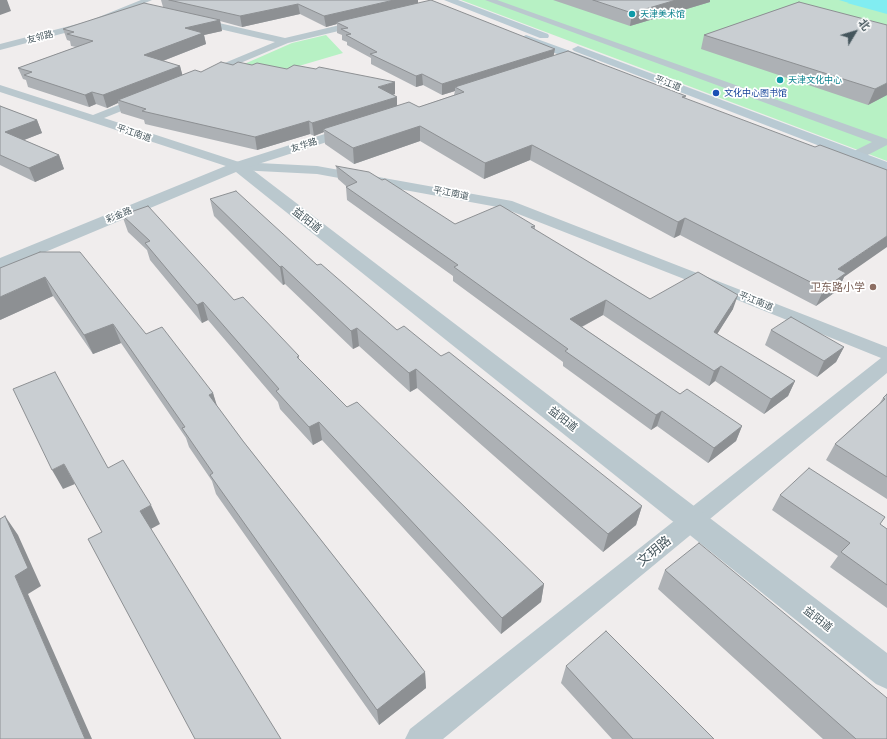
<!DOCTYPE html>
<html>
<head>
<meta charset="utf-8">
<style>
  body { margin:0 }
  #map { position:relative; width:887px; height:739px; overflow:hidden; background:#f0eded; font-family:"Exo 2","Noto Sans SC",sans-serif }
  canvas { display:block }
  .north { position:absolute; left:835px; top:12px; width:40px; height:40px; -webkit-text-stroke:3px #fff; paint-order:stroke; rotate:52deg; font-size:11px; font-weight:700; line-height:16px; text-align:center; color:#44555c }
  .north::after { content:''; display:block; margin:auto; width:14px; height:18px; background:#44555c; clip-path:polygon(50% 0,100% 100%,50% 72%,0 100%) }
</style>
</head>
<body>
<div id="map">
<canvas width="887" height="739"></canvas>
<div class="north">北</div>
</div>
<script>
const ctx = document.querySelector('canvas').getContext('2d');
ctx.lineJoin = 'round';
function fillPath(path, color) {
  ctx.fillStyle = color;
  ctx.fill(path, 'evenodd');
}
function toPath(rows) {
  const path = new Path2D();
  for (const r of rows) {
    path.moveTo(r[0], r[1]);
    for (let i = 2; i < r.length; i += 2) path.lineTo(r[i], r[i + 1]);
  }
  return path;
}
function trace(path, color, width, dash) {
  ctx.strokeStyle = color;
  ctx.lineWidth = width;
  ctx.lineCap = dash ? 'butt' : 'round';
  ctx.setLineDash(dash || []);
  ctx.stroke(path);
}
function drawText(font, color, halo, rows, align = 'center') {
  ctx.font = font + ' "Exo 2","Noto Sans SC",sans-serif';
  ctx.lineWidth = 3.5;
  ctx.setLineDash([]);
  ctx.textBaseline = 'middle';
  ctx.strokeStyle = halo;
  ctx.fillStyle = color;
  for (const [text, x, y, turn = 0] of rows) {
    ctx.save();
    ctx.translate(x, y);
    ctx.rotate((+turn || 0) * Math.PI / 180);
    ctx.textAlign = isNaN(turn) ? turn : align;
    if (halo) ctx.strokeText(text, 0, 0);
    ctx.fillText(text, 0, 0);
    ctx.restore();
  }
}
fillPath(toPath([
  [461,0,887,0,887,161],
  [326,35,343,53,292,68,281,74,242,65,292,43]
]), '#b7f1c4');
fillPath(toPath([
  [839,0,887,0,887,14,847,3,849,3]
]), '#81edf1');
fillPath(toPath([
  [141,0,152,0,95,25,0,50,0,44,89,21,141,0],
  [485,0,497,0,887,139,887,145,862,158,852,158,851,155,852,152,872,142,485,0],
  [197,18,285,38,361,20,366,23,364,25,288,43,207,77,202,74,203,72,275,42,194,23,192,21,197,18],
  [0,85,93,115,141,96,149,96,151,98,149,100,104,118,239,162,317,166,512,201,887,347,887,373,443,739,405,739,410,729,881,358,725,295,503,208,317,174,238,170,0,92,0,85]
]), '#bac8ce');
fillPath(toPath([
  [353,125,358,126,360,129,358,132,249,167,887,653,887,689,876,684,236,172,0,271,0,258,233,163,353,125]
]), '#bac8ce');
fillPath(toPath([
  [444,0,458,0,548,34,549,36,548,38,540,38,444,0],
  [526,35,595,60,597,63,591,67,587,66,522,40,520,38,526,35],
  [578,46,887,162,887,172,574,51,572,49,578,46]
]), '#b9cad3');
fillPath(toPath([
  [161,0,418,0,418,3,554,56,686,96,685,98,844,277,838,290,816,306,680,235,674,238,530,160,484,179,420,141,354,164,325,144,324,132,314,136,310,134,257,150,145,124,144,120,121,113,118,103,107,108,96,104,89,107,28,87,26,80,23,79,18,68,76,47,71,46,70,41,67,40,63,29,163,7],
  [300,14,326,27,337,24,337,33,342,35,342,40,347,42,347,45,371,58,371,64,416,87,423,85,442,95,455,91,454,95,419,107,397,105,393,95,395,94,233,65,201,72,182,75,180,66,163,61,206,44,204,35,222,31,220,21,242,27],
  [553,0,710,0,710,2,630,26],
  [799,2,887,95,868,105,701,49,704,35],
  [0,106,37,120,42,133,24,140,59,155,64,169,35,182,0,165],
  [336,166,382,180,455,224,535,226,535,230,650,299,733,309,717,334,795,381,788,396,764,414,715,381,709,386,603,315,582,327,680,394,742,426,736,441,708,463,657,426,651,430,563,366,563,362,453,281,453,276,347,200,346,187,346,186,338,179],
  [210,199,317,265,397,330,441,356,642,506,636,525,603,552,417,388,410,392,359,346,353,349,285,284,283,285,214,216],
  [122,215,234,300,299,356,299,359,347,407,544,584,541,602,501,634,322,440,313,445,280,409,278,402,208,320,202,323,150,260,147,250,128,232],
  [40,252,146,334,213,393,216,405,243,441,425,672,426,688,379,725,216,494,212,481,189,447,186,438,121,343,93,354,53,296,0,320],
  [771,330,844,347,836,362,817,377,765,345],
  [887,394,887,499,826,460,835,444,879,404,883,398],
  [780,495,885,517,880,524,887,529,887,608,830,567,838,556,772,510],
  [665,570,887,739,823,739,658,589],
  [566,666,714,739,612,739,561,683]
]), '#adb1b5');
fillPath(toPath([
  [0,0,7,0,11,11,0,15],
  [394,0,418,0,418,4,336,22,337,24,326,27,324,16],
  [676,0,710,0,710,2,630,26,632,13],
  [298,4,300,14,242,27,240,16],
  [220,20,222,31,204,35,206,44,147,67,144,55,185,28],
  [555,49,553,59,455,87,455,91,442,95,442,84],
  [180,66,183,77,118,100,118,103,107,108,103,95],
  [422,74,423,85,416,87,416,76],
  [395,82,395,94,379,99,378,87],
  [887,83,887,95,868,105,875,89],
  [92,92,96,104,89,107,85,95],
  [397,97,397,109,323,129,324,132,314,136,312,123],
  [37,120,42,133,11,145,5,132],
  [309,121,310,134,257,150,255,137],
  [420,126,420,141,354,164,353,148],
  [532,145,530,160,484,179,485,163],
  [59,155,64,169,35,182,29,168],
  [685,218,680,235,674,238,678,222],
  [887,236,887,247,844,277,838,290,816,306,824,289,838,269],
  [282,266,285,284,283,285,280,267],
  [45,277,53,296,0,320,0,297],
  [738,295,733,309,709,347,714,332],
  [606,300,603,315,568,334,570,319],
  [203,302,208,320,202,323,197,305],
  [113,324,121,343,93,354,84,335],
  [357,328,359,346,353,349,351,331],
  [844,347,836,362,817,377,824,361],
  [721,366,715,381,709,386,714,371],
  [416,369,417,388,410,392,409,373],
  [795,381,788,396,764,414,771,399],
  [213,393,219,412,209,395],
  [662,411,657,426,651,430,656,415],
  [319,422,322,440,313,445,309,427],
  [742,426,736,441,708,463,714,448],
  [64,464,75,484,63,489,52,470],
  [151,505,160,524,149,530,140,511],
  [642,506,636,525,603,552,608,534],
  [5,516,18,535,41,586,28,594,92,739,85,739,15,576],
  [544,584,541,602,501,634,502,618],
  [425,672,426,688,379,725,377,710]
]), '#8d9093');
const building = toPath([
  [169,0,394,0,324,16,298,4,240,16,169,0],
  [431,0,555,49,442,84,422,74,416,76,370,54,377,52,346,35,351,34,341,29,348,28,336,22,431,0],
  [593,0,676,0,632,13,593,0],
  [799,2,887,25,887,83,875,89,704,35,799,2],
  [144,3,220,20,185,28,203,33,144,55,180,66,103,95,92,92,85,95,24,75,32,72,18,68,93,41,67,34,74,32,63,29,144,3],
  [568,51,686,96,682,97,815,147,820,145,887,170,887,236,838,269,846,273,824,289,685,218,678,222,532,145,485,163,420,126,353,148,323,129,409,102,419,107,464,92,455,87,568,51],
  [221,62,233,65,238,62,252,65,257,63,287,69,294,65,316,69,319,67,395,82,378,87,397,97,312,123,309,121,255,137,142,111,146,109,118,100,195,70,201,72,221,62],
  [0,106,37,120,5,132,59,155,29,168,0,155,0,106],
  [336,166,369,172,382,180,385,179,455,224,500,205,535,226,531,227,650,299,698,272,738,295,714,332,795,381,771,399,721,366,714,371,606,300,570,319,680,394,687,389,742,426,714,448,662,411,656,415,565,351,568,349,454,267,458,265,346,187,357,182,336,166],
  [236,191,317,265,321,264,397,330,404,326,441,356,449,352,642,506,608,534,416,369,409,373,357,328,351,331,282,266,280,267,210,199,236,191],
  [148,206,234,300,243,297,299,356,297,357,347,407,357,402,544,584,502,618,319,422,309,427,276,391,279,389,203,302,197,305,145,243,150,241,122,215,148,206],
  [40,252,80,252,146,334,162,327,213,393,209,395,243,441,425,672,377,710,210,475,213,473,182,428,185,427,113,324,84,335,45,277,0,297,0,268,40,252],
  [791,317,844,347,824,361,771,330,791,317],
  [55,372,108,468,123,460,151,505,140,511,281,739,195,739,88,539,102,532,64,464,52,470,13,389,55,372],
  [887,394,887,477,835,444,885,399,883,398,887,394],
  [809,468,885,517,880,524,887,529,887,585,841,552,850,543,780,495,809,468],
  [5,516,28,568,15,576,85,739,0,739,0,519,5,516],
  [699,543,887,698,887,739,856,739,665,570,699,543],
  [606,631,714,739,633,739,566,666,606,631]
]);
fillPath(building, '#c9ced2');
trace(building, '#8d9093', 1);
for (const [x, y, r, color] of [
  [632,14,4,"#0f9aa8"],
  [780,80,4,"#0f9aa8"],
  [716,93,4,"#1a4fb4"],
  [873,287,4,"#8d6e63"]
]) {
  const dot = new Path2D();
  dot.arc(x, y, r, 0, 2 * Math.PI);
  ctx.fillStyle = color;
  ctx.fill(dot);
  trace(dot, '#fff', 1.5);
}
drawText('9px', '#0d838f', '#fff', [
  ["天津美术馆",640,14],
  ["天津文化中心",788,80]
], 'left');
drawText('9px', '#44555c', '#fff', [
  ["友邻路",40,37,-14],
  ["平江道",668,83,21],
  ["平江南道",134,133,19],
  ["友华路",304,145,-18],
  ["平江南道",451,193,11],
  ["彩金路",119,215,-22],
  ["平江南道",756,301,22]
]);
drawText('9px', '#164399', '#fff', [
  ["文化中心图书馆",724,93]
], 'left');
drawText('11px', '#44555c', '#fff', [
  ["益阳道",307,220,38],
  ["益阳道",563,419,38],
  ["益阳道",818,619,38]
]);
drawText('11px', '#785e54', '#fff', [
  ["卫东路小学",865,287]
], 'right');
drawText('13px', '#44555c', '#fff', [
  ["文玥路",654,551,-39]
]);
</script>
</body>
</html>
